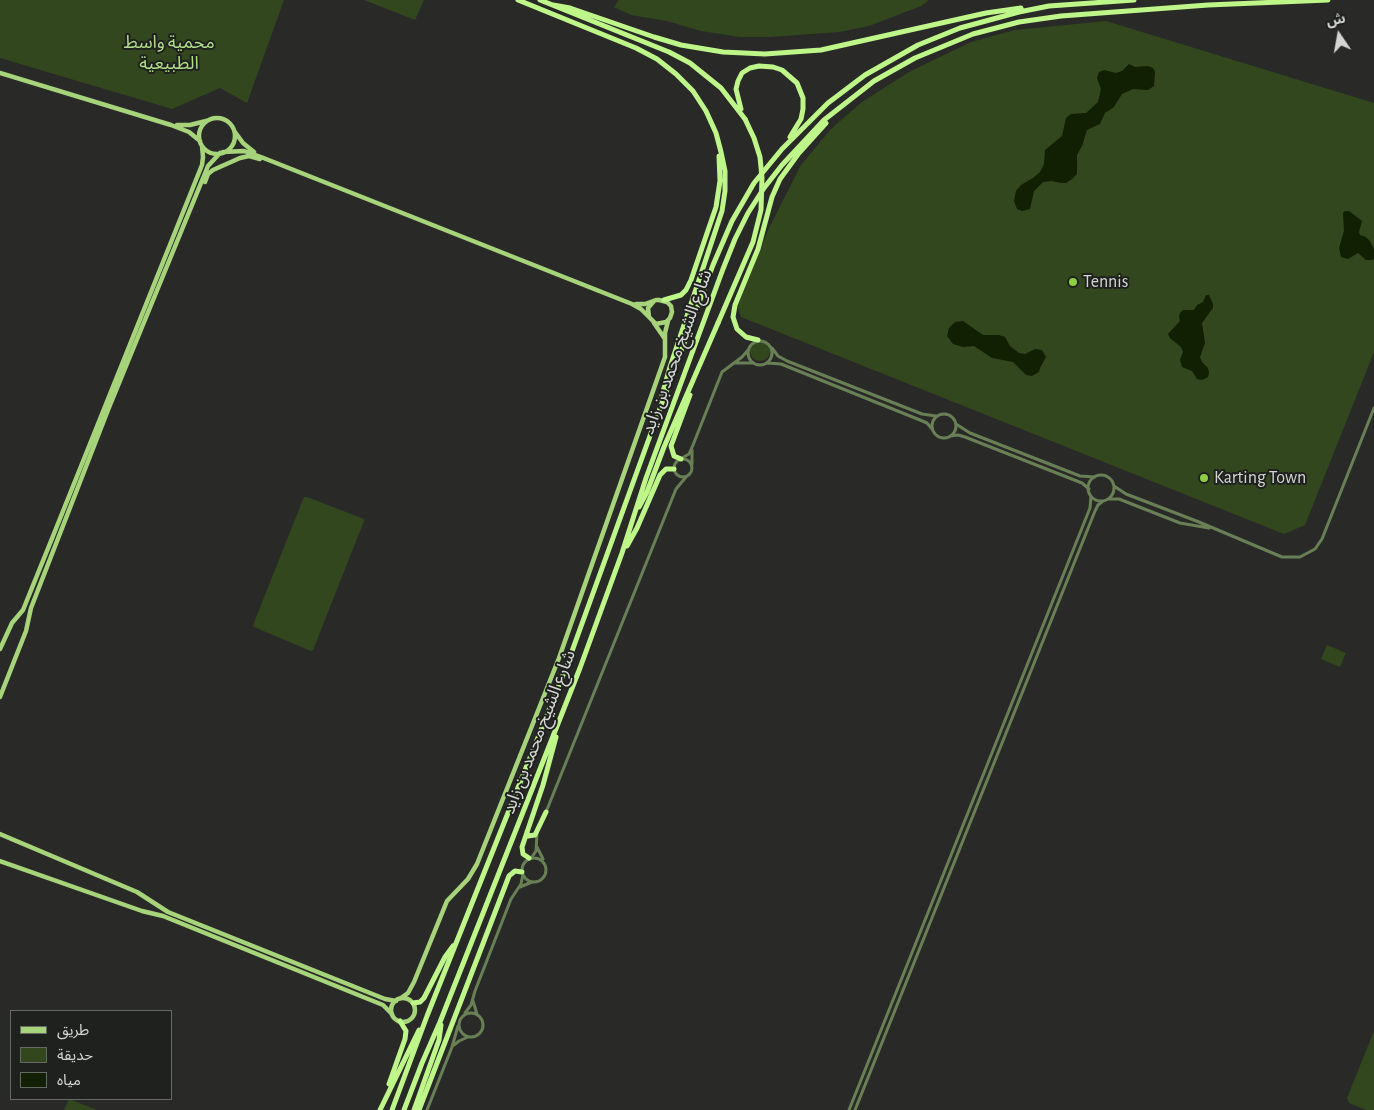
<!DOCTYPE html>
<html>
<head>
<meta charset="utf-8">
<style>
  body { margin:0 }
  #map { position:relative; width:1374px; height:1110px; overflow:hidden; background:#292a28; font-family:"Alegreya Sans","Noto Sans Arabic",sans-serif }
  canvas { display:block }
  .legend { position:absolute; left:10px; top:1010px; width:162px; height:90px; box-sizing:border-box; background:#1f211e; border:1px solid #686967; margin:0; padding:6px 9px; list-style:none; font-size:15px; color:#d5d6d4 }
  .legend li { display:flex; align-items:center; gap:10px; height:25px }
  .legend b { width:25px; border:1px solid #686967 }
  .north { position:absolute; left:1314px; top:10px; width:50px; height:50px; -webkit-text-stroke:4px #1f211e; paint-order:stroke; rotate:348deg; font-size:14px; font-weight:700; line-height:20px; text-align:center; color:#d5d6d4 }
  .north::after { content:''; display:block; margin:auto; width:18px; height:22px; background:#d5d6d4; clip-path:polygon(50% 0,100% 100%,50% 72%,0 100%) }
</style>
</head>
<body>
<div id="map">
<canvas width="1374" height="1110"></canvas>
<ul class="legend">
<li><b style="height:6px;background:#a7d47b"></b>طريق</li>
<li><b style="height:14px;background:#32471d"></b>حديقة</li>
<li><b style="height:14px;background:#111f03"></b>مياه</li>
</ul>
<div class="north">ش</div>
</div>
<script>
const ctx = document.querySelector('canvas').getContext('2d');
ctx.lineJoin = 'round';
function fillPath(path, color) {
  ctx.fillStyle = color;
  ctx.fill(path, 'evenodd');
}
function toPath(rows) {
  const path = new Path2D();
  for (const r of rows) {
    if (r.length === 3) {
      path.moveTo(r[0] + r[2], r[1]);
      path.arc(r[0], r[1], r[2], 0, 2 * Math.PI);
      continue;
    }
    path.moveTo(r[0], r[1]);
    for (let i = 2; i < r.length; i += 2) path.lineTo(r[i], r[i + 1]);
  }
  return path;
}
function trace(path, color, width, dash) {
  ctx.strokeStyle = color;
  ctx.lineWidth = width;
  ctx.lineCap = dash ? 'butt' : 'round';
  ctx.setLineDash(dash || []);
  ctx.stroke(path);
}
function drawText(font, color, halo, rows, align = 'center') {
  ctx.font = font + ' "Alegreya Sans","Noto Sans Arabic",sans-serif';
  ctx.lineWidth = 4;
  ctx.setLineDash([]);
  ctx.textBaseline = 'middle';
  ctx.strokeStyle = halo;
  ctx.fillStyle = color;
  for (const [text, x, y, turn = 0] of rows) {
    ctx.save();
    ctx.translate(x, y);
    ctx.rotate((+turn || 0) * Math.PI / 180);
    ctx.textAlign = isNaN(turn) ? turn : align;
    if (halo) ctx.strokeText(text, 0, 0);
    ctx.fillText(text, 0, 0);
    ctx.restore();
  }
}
fillPath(toPath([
  [0,0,284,0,247,103,220,88,172,109,0,58],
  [364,0,424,0,415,20],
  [619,0,929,0,921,6,869,26,839,32,770,37,740,37,701,31,667,21,631,15,614,7],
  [1106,21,1374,103,1374,352,1305,525,1284,534,741,317,737,306,768,230,801,165,831,129,862,102,909,72,971,42,1015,30],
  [760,351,10],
  [304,497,307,497,364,519,364,521,313,650,311,651,254,627,253,625],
  [1327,645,1346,653,1340,667,1321,659],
  [1374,1031,1374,1110,1366,1110,1349,1103,1347,1098],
  [69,1099,87,1106,97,1110,64,1110]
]), '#32471d');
fillPath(toPath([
  [1129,64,1135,67,1148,66,1153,68,1155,72,1154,86,1148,90,1133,89,1122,94,1114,107,1105,113,1100,124,1087,130,1082,146,1077,155,1077,174,1072,179,1066,183,1061,183,1052,181,1043,182,1034,191,1030,209,1022,211,1017,209,1014,201,1016,191,1021,185,1033,178,1040,172,1044,164,1045,150,1062,136,1066,118,1071,114,1086,113,1098,102,1101,89,1097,78,1099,72,1104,70,1116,73,1122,71],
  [1345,211,1349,211,1362,221,1359,232,1360,235,1366,237,1369,240,1374,249,1374,259,1372,260,1366,260,1358,253,1348,259,1341,257,1339,248,1344,231,1343,213],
  [1206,295,1209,295,1213,304,1213,308,1202,323,1205,343,1200,357,1202,362,1208,368,1209,373,1208,377,1202,380,1197,379,1192,371,1182,367,1180,360,1183,352,1181,347,1170,338,1168,334,1180,321,1179,316,1180,313,1183,310,1194,310,1197,305,1203,302],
  [963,321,983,335,999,335,1005,337,1010,346,1019,353,1025,354,1035,349,1042,350,1046,357,1040,368,1039,372,1032,376,1026,375,1013,362,992,358,974,346,963,347,953,344,947,336,949,328,955,322]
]), '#111f03');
trace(toPath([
  [760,353,12],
  [772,348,778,356,787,361,922,414,936,416],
  [734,363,753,363],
  [767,363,781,364,920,420,927,423,932,429],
  [944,426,12],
  [956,424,970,433,1080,476,1095,477],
  [950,436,958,435,965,437,1082,483,1089,489],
  [682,458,689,454,693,445,722,372,742,357,749,349],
  [683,468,9],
  [692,464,692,450],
  [1101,488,13],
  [1114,486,1126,494,1199,522,1282,557,1300,557,1315,549,1322,539,1374,408],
  [1109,499,1119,499,1180,523,1209,528],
  [546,812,676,489,686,477],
  [537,847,543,859],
  [532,857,536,851,537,834],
  [534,870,12],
  [520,887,532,882],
  [473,1001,477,1014],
  [471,1025,12],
  [465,1013,471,1005,475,991,511,899,521,884,523,874],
  [454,1045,459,1041,468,1037],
  [427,1110,452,1047,458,1026],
  [849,1110,1090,508,1091,496],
  [855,1110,1095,511,1098,505,1103,501]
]), '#697f55', 3);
trace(toPath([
  [0,73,171,125,189,132,200,141],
  [217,136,18],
  [177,125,190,125,206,121],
  [235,132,243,143,254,152],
  [223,152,244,151,261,157,632,304,641,309,649,317],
  [205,182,208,174,213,170,240,158,249,156,260,159],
  [636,304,645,304,656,300,659,300,667,302,671,306,672,312,670,318,666,322,656,324,649,317,648,308,654,301],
  [654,323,665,339],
  [0,649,12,623,23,610,51,541,202,165,203,157,202,146],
  [0,697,26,631,31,608,108,410,208,166,220,153],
  [0,834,137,892,168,912,385,999,396,1001],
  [0,861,142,911,163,916,383,1005,392,1014],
  [401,998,408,993,414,982,447,901,468,879,477,864,559,658,665,357,665,333,668,321],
  [403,1010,12]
]), '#a7d47b', 4.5);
trace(toPath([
  [518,0,636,48,657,59,676,74,693,91,706,111,716,133,721,152,725,171,725,191,722,211,670,367,661,399],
  [540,0,669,52,690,63,721,88,745,119],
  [553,5,570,8,654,37,681,45,723,52,765,54,821,50,986,13,1021,8],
  [741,109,736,89,738,81,742,73,750,68,759,66,773,67,782,70,797,83,803,98,803,109,801,119,790,137],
  [664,300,681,295,686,290,691,280,716,207,720,181,719,156],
  [758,340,746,337,737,329,733,317,735,305,758,249,772,197,780,179,799,153,826,123],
  [681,459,674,456,671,446,690,395],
  [639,507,647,492,664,447,718,323],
  [627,546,637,528,660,475,666,469,674,469],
  [527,832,528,836,535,835,546,812],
  [529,858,523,854,522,847,543,785,556,737],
  [413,1003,420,1002,424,998,445,957,453,946],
  [389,1084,405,1039,406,1031,400,1021],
  [380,1110,419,1030],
  [392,1110,427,1016,567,665,655,422,713,265,732,221,754,183,782,149,828,103,865,75,918,45,960,28,1019,12,1049,6,1134,0],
  [404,1110,422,1063,440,1022,580,668,622,553,646,478,723,269,735,239,748,213,764,188,782,165,824,120,874,81,915,58,973,34,1019,22,1061,16,1208,5,1328,0],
  [414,1110,439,1040,441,1025],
  [419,1110,509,876,515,871,522,872]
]), '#bff68a', 5);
trace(toPath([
  [718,323,753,242,761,210,762,178,760,157,754,138,745,119]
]), '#bff68a', 5);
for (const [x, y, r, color] of [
  [1073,282,5,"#8ece43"],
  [1204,478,5,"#8ece43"]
]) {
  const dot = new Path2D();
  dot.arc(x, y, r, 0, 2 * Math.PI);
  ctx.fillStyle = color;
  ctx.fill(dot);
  trace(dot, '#1f211e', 2);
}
drawText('18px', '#b1dd8a', '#1f211e', [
  ["محمية واسط",169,43],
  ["الطبيعية",169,64]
]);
drawText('18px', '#d5d6d4', '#1f211e', [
  ["Tennis",1083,282],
  ["Karting Town",1214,478]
], 'left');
drawText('18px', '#d5d6d4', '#1f211e', [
  ["شارع الشيخ محمد بن زايد",677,352,-70],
  ["شارع الشيخ محمد بن زايد",539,732,-69]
]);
</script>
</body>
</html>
